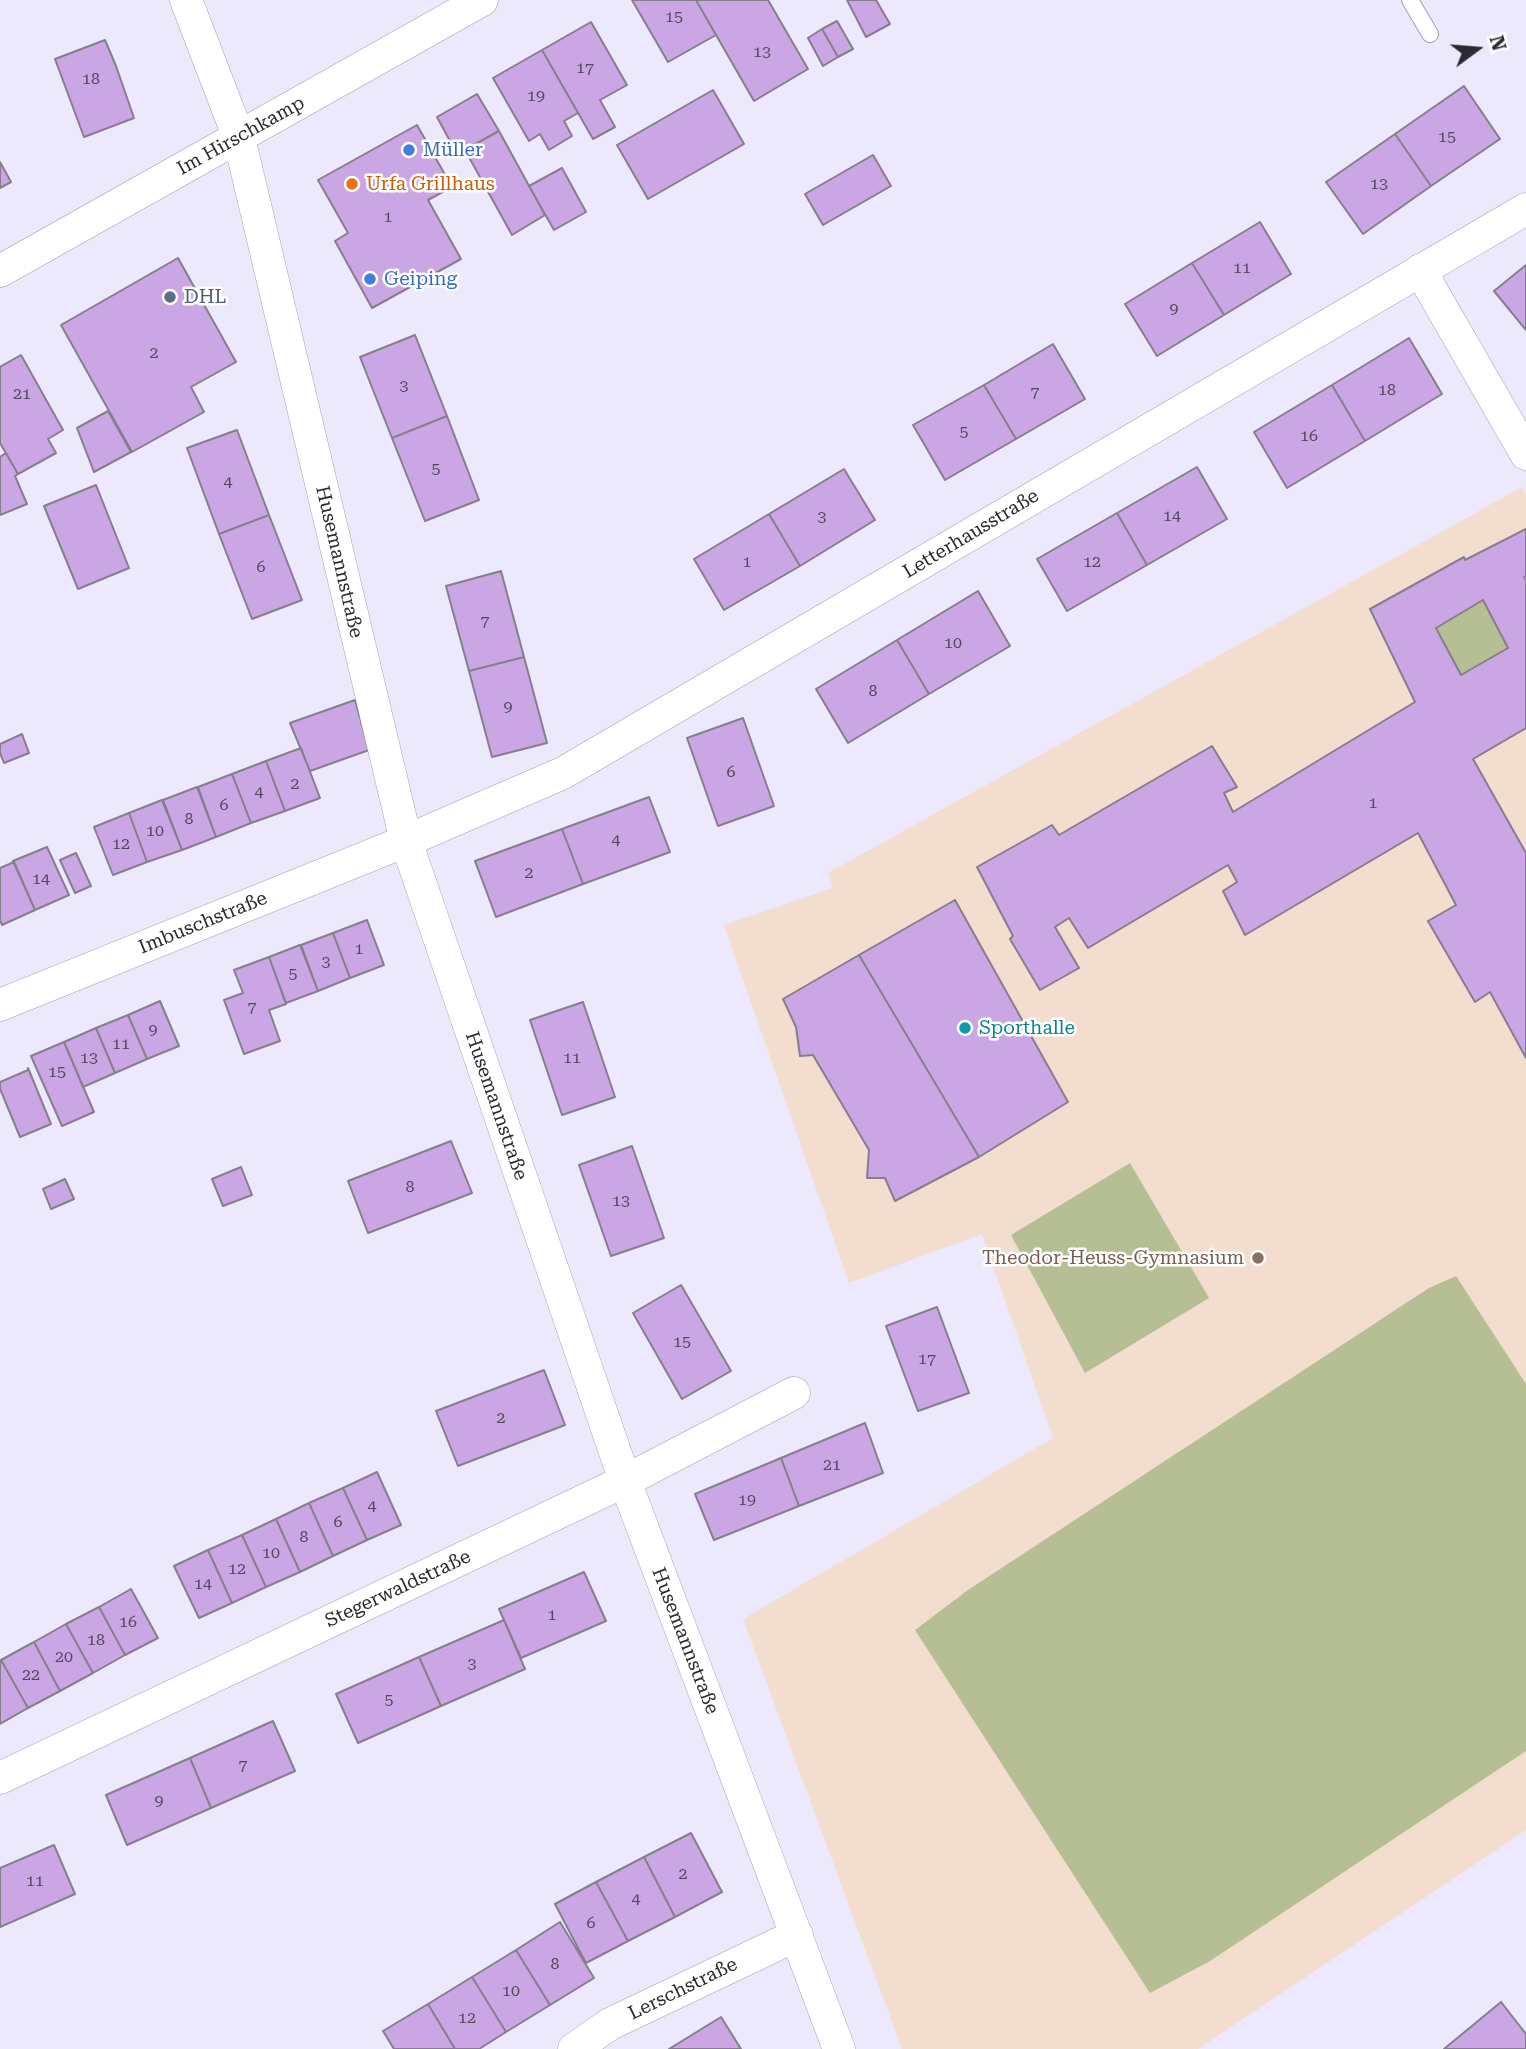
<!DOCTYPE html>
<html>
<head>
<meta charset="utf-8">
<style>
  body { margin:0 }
  #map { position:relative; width:1526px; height:2049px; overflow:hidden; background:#ebe9fb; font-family:"Roboto Serif",serif }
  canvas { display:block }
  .north { position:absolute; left:1442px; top:14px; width:70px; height:70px; -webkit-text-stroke:5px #fff; paint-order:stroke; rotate:74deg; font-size:19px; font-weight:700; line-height:28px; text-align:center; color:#2b2a31 }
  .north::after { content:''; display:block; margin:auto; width:24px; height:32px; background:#2b2a31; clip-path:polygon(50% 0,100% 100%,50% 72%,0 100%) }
</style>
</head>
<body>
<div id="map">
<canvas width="1526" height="2049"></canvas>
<div class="north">N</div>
</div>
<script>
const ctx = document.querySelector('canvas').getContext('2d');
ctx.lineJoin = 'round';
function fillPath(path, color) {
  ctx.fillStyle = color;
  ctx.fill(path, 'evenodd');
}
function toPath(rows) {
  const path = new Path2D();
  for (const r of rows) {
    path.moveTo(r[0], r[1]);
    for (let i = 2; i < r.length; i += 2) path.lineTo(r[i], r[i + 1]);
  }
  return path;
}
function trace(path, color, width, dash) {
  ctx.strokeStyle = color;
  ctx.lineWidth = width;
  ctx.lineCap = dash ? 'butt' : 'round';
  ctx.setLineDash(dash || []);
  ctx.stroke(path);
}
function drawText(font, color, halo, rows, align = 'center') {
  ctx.font = font + ' "Roboto Serif",serif';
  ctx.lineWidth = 5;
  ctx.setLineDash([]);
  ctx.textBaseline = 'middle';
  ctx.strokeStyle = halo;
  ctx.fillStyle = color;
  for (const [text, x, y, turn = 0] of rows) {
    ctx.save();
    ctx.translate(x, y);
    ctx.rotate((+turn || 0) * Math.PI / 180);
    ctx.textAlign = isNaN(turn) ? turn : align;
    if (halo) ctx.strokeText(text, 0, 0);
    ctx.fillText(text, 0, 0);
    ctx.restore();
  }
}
fillPath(toPath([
  [1522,487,1526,495,1526,1830,1198,2049,902,2049,743,1619,1053,1438,982,1234,849,1283,724,925,833,888,828,873]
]), '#f2ddcf');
fillPath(toPath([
  [1483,600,1508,648,1461,675,1436,628],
  [1130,1163,1209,1298,1085,1373,1011,1235],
  [1456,1276,1526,1384,1526,1751,1210,1961,1150,1993,915,1630,968,1590,1429,1288]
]), '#b6be93');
const building = toPath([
  [632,0,696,0,716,35,668,62,632,0],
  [696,0,768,0,808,69,754,101,696,0],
  [847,0,876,0,890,24,866,37,847,0],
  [837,21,853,49,838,57,822,29,837,21],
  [591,22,627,85,600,100,615,127,593,139,542,50,591,22],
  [822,29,838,57,823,66,808,38,822,29],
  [105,40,116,66,134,118,84,137,55,59,105,40],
  [542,50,578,113,564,121,572,136,549,150,540,134,529,141,493,78,542,50],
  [1464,86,1500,139,1431,186,1395,134,1464,86],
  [713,90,744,144,648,199,617,145,713,90],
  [477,94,499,131,457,154,437,117,477,94],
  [417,125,448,180,444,182,448,189,428,200,461,259,372,308,335,241,348,233,318,180,417,125],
  [499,131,545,215,512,235,465,150,499,131],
  [1395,134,1431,186,1363,234,1326,182,1395,134],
  [873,155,891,186,823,225,805,194,873,155],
  [0,162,11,182,0,188,0,162],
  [562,168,586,212,554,230,529,186,562,168],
  [1260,222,1291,274,1224,315,1192,263,1260,222],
  [178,258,236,362,191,387,204,412,132,452,61,325,178,258],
  [1192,263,1224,315,1157,356,1125,304,1192,263],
  [1526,265,1526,330,1494,291,1526,265],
  [415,335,447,416,392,438,360,357,415,335],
  [1409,338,1442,394,1365,441,1332,385,1409,338],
  [1053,344,1085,399,1016,439,984,385,1053,344],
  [21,355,63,430,48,439,56,453,18,474,0,443,0,367,21,355],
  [984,385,1016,439,945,480,913,425,984,385],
  [1332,385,1365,441,1287,488,1254,432,1332,385],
  [108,411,131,452,94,472,77,428,108,411],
  [447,416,479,500,425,521,392,438,447,416],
  [237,430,269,515,219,534,187,448,237,430],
  [6,453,18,474,15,476,27,504,0,515,0,457,6,453],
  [1197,467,1227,519,1147,565,1117,513,1197,467],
  [844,469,875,520,800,566,769,514,844,469],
  [96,485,129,568,78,589,44,506,96,485],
  [1117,513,1147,565,1067,611,1037,559,1117,513],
  [769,514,800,566,724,610,694,559,769,514],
  [269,515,302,600,252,619,219,534,269,515],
  [1526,529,1526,576,1524,577,1526,580,1526,728,1473,759,1526,853,1526,1058,1490,992,1475,1002,1428,921,1456,905,1418,833,1245,935,1223,891,1237,882,1228,865,1088,948,1069,918,1055,927,1079,968,1040,990,1010,939,1013,936,977,867,1052,825,1059,835,1212,746,1237,787,1224,793,1233,812,1415,702,1370,609,1464,557,1465,560,1526,529],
  [1483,600,1508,648,1461,675,1436,628,1483,600],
  [501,571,524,657,469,671,446,586,501,571],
  [978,591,1010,646,929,694,897,640,978,591],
  [897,640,929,694,848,743,816,689,897,640],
  [524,657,547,743,492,757,469,671,524,657],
  [355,700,369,750,310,771,290,723,355,700],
  [743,718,774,806,718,826,687,738,743,718],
  [22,734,29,753,4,763,0,753,0,744,22,734],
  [301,748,320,798,285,811,266,761,301,748],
  [266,761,285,811,251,823,232,774,266,761],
  [232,774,251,823,216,837,198,787,232,774],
  [197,787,216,837,182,850,163,800,197,787],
  [649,797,670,852,583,884,562,829,649,797],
  [162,800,182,850,147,862,129,813,162,800],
  [129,813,147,862,113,875,94,827,129,813],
  [562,829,583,884,496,917,475,861,562,829],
  [47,847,69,895,35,910,13,861,47,847],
  [76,853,91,886,75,893,60,860,76,853],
  [14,862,35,910,2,925,0,920,0,868,14,862],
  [955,900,1068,1102,979,1157,859,955,955,900],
  [367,920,384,965,350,978,333,933,367,920],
  [333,933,350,978,318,991,301,945,333,933],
  [300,945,318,991,286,1003,269,957,300,945],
  [859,955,979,1157,895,1201,885,1178,867,1178,869,1150,813,1055,800,1056,796,1027,783,999,859,955],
  [269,957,286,1004,269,1010,280,1041,244,1054,224,1000,243,993,234,970,269,957],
  [160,1001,179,1046,147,1059,128,1015,160,1001],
  [583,1002,615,1097,562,1115,530,1020,583,1002],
  [128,1015,147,1059,115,1073,96,1028,128,1015],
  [96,1028,115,1073,83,1087,64,1042,96,1028],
  [64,1042,94,1112,62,1126,31,1056,64,1042],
  [28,1068,51,1124,20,1137,0,1089,0,1082,28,1070,28,1068],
  [451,1141,472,1193,368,1233,348,1181,451,1141],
  [632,1146,664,1238,611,1256,579,1165,632,1146],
  [241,1167,252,1195,223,1206,212,1179,241,1167],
  [65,1179,74,1199,51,1209,43,1189,65,1179],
  [681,1285,731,1371,682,1399,633,1313,681,1285],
  [937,1307,969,1393,918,1411,886,1326,937,1307],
  [544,1370,565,1425,458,1466,436,1411,544,1370],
  [865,1423,883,1473,799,1506,781,1458,865,1423],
  [781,1458,799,1506,714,1540,695,1494,781,1458],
  [377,1472,401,1525,367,1540,343,1488,377,1472],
  [343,1488,367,1540,333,1556,309,1503,343,1488],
  [309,1503,333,1556,300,1572,276,1519,309,1503],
  [276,1519,300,1572,266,1587,242,1535,276,1519],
  [242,1535,266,1587,232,1603,208,1550,242,1535],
  [208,1550,232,1603,199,1618,174,1566,208,1550],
  [584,1572,606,1621,521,1658,499,1609,584,1572],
  [131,1589,158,1638,125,1655,99,1607,131,1589],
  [99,1607,125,1655,93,1673,66,1624,99,1607],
  [504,1620,525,1669,441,1706,419,1657,504,1620],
  [66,1624,93,1673,60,1691,34,1642,66,1624],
  [34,1642,60,1691,28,1708,1,1660,34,1642],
  [419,1657,441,1706,358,1743,336,1694,419,1657],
  [1,1660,28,1708,0,1724,0,1661,1,1660],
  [273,1721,295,1771,211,1808,190,1758,273,1721],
  [190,1758,211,1808,127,1845,106,1795,190,1758],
  [691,1833,722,1892,675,1917,644,1857,691,1833],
  [54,1845,75,1894,0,1927,0,1868,54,1845],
  [644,1857,675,1917,628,1941,596,1882,644,1857],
  [596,1882,628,1941,586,1963,555,1904,596,1882],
  [560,1922,594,1978,550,2005,516,1950,560,1922],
  [516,1950,550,2005,506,2032,472,1977,516,1950],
  [472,1977,506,2032,479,2049,455,2049,428,2004,472,1977],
  [1501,2002,1526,2034,1526,2049,1444,2049,1501,2002],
  [428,2004,455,2049,394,2049,383,2031,428,2004],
  [721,2017,741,2049,669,2049,721,2017]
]);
fillPath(building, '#caa7e4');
trace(building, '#867e8d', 2);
const lane = toPath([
  [1410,0,1430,34]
]);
const street = toPath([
  [186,0,239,138,406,841,625,1481,839,2049],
  [1420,270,1526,454],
  [0,271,482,0],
  [0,1005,406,841,563,773,1526,209],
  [0,1778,625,1481,794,1393],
  [574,2049,610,2024,797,1935]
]);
trace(lane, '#a1a0b0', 18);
trace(street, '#a1a0b0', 33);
trace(lane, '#fff', 16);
trace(street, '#fff', 32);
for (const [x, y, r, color] of [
  [409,150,7,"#3f7fe0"],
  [352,184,7,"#e8710a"],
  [370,279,7,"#3f7fe0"],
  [170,297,7,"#5c6f8a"],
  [965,1028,7,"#0f9aa8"],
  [1258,1258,7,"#8d6e63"]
]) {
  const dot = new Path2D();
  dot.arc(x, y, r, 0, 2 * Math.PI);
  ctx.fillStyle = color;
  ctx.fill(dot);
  trace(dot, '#fff', 2.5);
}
drawText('16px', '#53495e', null, [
  ["15",674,17],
  ["13",762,52],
  ["17",585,68],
  ["18",91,79],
  ["19",536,96],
  ["15",1447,137],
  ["13",1379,184],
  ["1",388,217],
  ["11",1242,268],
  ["9",1174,309],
  ["2",154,353],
  ["3",404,386],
  ["18",1387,390],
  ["7",1035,392],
  ["21",22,394],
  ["5",964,432],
  ["16",1309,436],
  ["5",436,469],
  ["4",228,482],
  ["14",1172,516],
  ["3",822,517],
  ["1",747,562],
  ["12",1092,562],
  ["6",261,567],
  ["7",485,621],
  ["10",953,643],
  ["8",873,691],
  ["9",508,707],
  ["6",731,772],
  ["2",295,784],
  ["4",259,792],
  ["1",1373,803],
  ["6",224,805],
  ["8",189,819],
  ["10",155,831],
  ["4",616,840],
  ["12",121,844],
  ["2",529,873],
  ["14",41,879],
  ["1",359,949],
  ["3",326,962],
  ["5",293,974],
  ["7",252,1007],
  ["9",153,1030],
  ["11",121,1044],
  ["13",89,1058],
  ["11",572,1058],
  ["15",57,1072],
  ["8",410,1187],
  ["13",621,1201],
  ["15",682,1342],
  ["17",927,1359],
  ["2",501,1418],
  ["21",832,1465],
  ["19",747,1500],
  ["4",372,1506],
  ["6",338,1522],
  ["8",304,1537],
  ["10",271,1553],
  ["12",237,1569],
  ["14",203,1584],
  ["1",552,1615],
  ["16",128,1622],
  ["18",96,1640],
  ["20",64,1657],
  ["3",472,1664],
  ["22",31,1675],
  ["5",389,1700],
  ["7",243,1765],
  ["9",159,1801],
  ["2",683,1874],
  ["11",35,1881],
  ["4",636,1899],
  ["6",591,1923],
  ["8",555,1964],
  ["10",511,1991],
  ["12",467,2018]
]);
drawText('19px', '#2b2a31', '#fff', [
  ["Im Hirschkamp",241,136,-29],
  ["Letterhausstraße",971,534,-31],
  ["Husemannstraße",339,562,77],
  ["Imbuschstraße",203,923,-22],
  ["Husemannstraße",496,1106,71],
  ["Stegerwaldstraße",398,1589,-25],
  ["Husemannstraße",685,1641,69],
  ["Lerschstraße",683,1989,-26]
]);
drawText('19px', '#366cbe', '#fff', [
  ["Müller",423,150],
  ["Geiping",384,279]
], 'left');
drawText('19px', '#c56008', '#fff', [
  ["Urfa Grillhaus",366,184]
], 'left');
drawText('19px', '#4e5e75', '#fff', [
  ["DHL",184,297]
], 'left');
drawText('19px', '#0d838f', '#fff', [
  ["Sporthalle",979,1028]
], 'left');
drawText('19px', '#785e54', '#fff', [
  ["Theodor-Heuss-Gymnasium",1244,1258]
], 'right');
</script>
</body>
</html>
